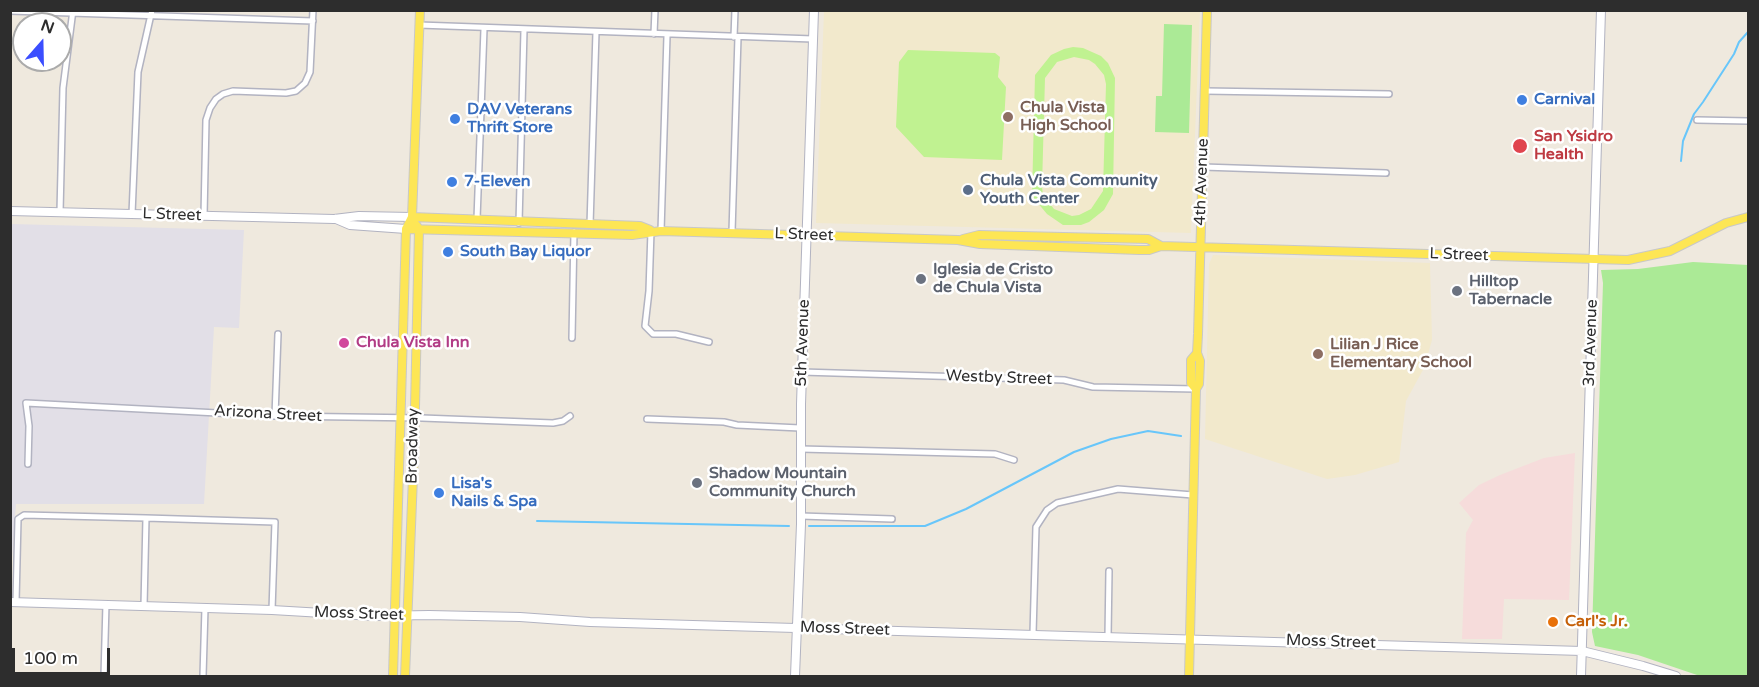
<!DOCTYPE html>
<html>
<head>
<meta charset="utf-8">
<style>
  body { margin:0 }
  #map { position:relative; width:1759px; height:687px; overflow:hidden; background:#efe9de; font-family:"Varela Round",sans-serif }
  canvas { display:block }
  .frame { position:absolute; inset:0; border:12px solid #2d2d2d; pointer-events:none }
  .north { position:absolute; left:12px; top:12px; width:60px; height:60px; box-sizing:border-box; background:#fff; border:2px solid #ababab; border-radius:50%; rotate:20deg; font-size:16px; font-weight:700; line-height:24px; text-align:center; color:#2d2d2d }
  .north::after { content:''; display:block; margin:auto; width:21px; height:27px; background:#3b4eff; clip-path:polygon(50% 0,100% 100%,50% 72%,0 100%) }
  .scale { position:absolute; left:12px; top:648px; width:98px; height:27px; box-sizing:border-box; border:3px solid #2d2d2d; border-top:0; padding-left:8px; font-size:18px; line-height:21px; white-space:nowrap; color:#2d2d2d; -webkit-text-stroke:4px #fff; paint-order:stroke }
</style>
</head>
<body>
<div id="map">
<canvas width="1759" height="687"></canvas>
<div class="frame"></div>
<div class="north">N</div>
<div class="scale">100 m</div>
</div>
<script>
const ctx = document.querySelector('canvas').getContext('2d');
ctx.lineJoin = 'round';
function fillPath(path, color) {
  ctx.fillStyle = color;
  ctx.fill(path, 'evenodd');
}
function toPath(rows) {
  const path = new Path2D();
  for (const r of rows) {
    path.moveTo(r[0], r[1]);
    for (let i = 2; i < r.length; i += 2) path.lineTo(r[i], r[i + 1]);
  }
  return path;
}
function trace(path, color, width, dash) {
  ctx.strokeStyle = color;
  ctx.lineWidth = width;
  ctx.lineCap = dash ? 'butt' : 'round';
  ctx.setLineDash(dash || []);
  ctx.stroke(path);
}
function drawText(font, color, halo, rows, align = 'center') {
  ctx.font = font + ' "Varela Round",sans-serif';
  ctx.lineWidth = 5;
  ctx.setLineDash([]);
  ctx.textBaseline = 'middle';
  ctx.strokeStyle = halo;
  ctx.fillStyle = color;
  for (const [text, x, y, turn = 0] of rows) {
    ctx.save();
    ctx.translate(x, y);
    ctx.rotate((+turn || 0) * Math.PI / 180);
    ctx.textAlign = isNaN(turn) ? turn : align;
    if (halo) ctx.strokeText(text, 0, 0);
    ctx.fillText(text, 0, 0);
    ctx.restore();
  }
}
fillPath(toPath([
  [11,224,244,230,239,328,214,327,204,504,16,504,11,573]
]), '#e2dfe7');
fillPath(toPath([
  [824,11,1200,11,1191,233,816,223],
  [1213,255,1430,263,1432,340,1424,368,1406,401,1399,462,1355,475,1327,479,1205,439,1209,264]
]), '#f2e9cc');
fillPath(toPath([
  [1575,453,1569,600,1504,599,1502,639,1462,639,1466,533,1473,520,1459,503,1479,485,1500,475,1544,458]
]), '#f6dcdb');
fillPath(toPath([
  [1164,24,1192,25,1189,133,1155,132,1156,96,1162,96],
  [1693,262,1748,265,1748,676,1700,676,1638,655,1595,646,1592,632,1603,283,1601,270,1638,269]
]), '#abea96');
fillPath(toPath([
  [1073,47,1083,48,1101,56,1108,63,1115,78,1113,194,1104,210,1089,222,1081,225,1063,225,1047,214,1032,196,1035,75,1051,55,1064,49],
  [1074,57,1089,60,1095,64,1104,75,1106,84,1103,191,1091,209,1079,215,1072,216,1054,209,1043,195,1042,187,1045,78,1057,62],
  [908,50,995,53,1000,57,998,77,1006,87,1002,160,924,157,896,127,899,62]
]), '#c0f291');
trace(toPath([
  [1681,161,1683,141,1694,114,1703,102,1734,54,1739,42,1748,32],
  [537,521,789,526],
  [809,526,925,526,966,509,1074,452,1111,439,1148,431,1181,436]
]), '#68c6fa', 2);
const street = toPath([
  [10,11,313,21],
  [419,25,813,39],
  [654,34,655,10],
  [734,37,735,10],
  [1205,91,1389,94],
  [1697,120,1748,121],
  [1203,167,1386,173],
  [60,212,63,88,73,10],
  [132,214,138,72,152,10],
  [204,216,206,120,210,108,216,99,223,94,233,91,286,93,296,91,305,83,310,72,313,10],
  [477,219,484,29],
  [519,223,524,30],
  [590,225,596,32],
  [651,231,649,291,645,326,653,334,676,334,709,342],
  [661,231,667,36],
  [732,232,738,37],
  [572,338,574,232],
  [802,372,1064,380,1093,387,1196,389],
  [275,416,278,334],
  [647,419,724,422,737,425,800,428],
  [801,449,995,454,1014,460],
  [28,464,29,426,26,403,275,416,422,418,553,423,563,421,570,416],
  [801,516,892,519],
  [16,602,18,519,24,515,146,518,275,522,272,610],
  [144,606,146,518],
  [1033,634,1036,527,1047,510,1057,503,1118,489,1193,495],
  [1108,637,1109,571],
  [104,676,106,604],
  [203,676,205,608]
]);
const secondary = toPath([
  [10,211,334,219,359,216,412,217],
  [336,219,350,225,406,229],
  [10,602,272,610,374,616,429,615,520,617,590,622,1582,651,1643,666,1676,676],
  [795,676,801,524,801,404,814,10],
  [1581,676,1601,10]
]);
const primary = toPath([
  [412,217,640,226,650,230],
  [406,229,632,235,661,231,958,240,980,244,1139,250,1149,250,1161,246,1628,260,1670,251,1726,223,1748,217],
  [963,239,979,235,1148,239,1161,246],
  [1196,389,1191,383,1191,360,1197,353],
  [393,676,406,229,412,217,420,10],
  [405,676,414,452,419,229,416,225],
  [1189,676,1196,389,1199,384,1200,361,1197,353,1198,334,1207,10]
]);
trace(street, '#b2b3c1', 8);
trace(secondary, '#b2b3c1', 10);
trace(primary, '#c8c8c8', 10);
trace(street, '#fff', 5);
trace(secondary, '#fff', 8);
trace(primary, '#fde655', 8);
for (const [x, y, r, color] of [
  [1522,100,6,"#3f7fe0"],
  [1008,117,6,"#8d6e63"],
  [455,119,6,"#3f7fe0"],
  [1520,146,8,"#e0444e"],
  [452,182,6,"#3f7fe0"],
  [968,190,6,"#5c6f8a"],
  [448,252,6,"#3f7fe0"],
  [921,279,6,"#6b7280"],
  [1457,291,6,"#6b7280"],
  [344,343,6,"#d1479c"],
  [1318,354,6,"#8d6e63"],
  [697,483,6,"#6b7280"],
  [439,493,6,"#3f7fe0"],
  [1553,622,6,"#e8710a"]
]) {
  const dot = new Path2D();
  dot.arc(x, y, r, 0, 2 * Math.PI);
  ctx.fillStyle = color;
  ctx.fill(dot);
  trace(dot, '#fff', 2);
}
drawText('bold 16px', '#366cbe', '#fff', [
  ["Carnival",1534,100],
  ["DAV Veterans",467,110],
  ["Thrift Store",467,128],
  ["7-Eleven",464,182],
  ["South Bay Liquor",460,252],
  ["Lisa's",451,484],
  ["Nails & Spa",451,502]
], 'left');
drawText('bold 16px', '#785e54', '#fff', [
  ["Chula Vista",1020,108],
  ["High School",1020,126],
  ["Lilian J Rice",1330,345],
  ["Elementary School",1330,363]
], 'left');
drawText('bold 16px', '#be3a42', '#fff', [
  ["San Ysidro",1534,137],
  ["Health",1534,155]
], 'left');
drawText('bold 16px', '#4e5e75', '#fff', [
  ["Chula Vista Community",980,181],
  ["Youth Center",980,199]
], 'left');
drawText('16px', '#2d2d2d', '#fff', [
  ["4th Avenue",1202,182,-88],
  ["L Street",172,215,2],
  ["L Street",804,235,2],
  ["L Street",1459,255,2],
  ["5th Avenue",803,343,-88],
  ["3rd Avenue",1591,343,-88],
  ["Westby Street",999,378,2],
  ["Arizona Street",268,414,3],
  ["Broadway",413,446,-89],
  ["Moss Street",359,614,2],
  ["Moss Street",845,629,2],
  ["Moss Street",1331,642,2]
]);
drawText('bold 16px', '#5b616d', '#fff', [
  ["Iglesia de Cristo",933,270],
  ["de Chula Vista",933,288],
  ["Hilltop",1469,282],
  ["Tabernacle",1469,300],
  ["Shadow Mountain",709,474],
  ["Community Church",709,492]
], 'left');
drawText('bold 16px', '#b23c85', '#fff', [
  ["Chula Vista Inn",356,343]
], 'left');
drawText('bold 16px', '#c56008', '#fff', [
  ["Carl's Jr.",1565,622]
], 'left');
</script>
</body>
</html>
